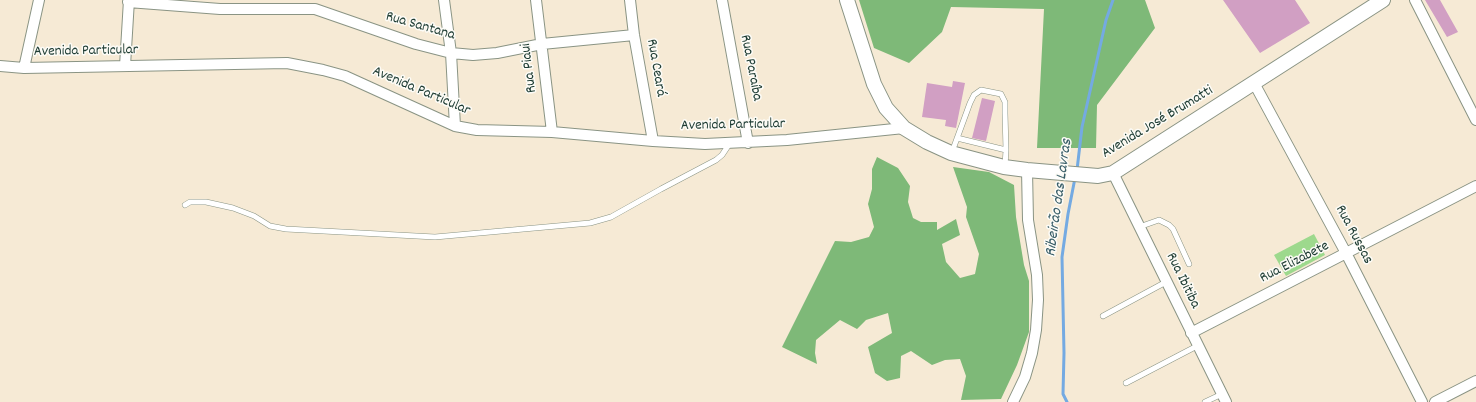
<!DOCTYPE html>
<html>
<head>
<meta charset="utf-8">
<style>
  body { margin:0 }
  canvas { display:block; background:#f6ead5 }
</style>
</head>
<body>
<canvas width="1476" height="402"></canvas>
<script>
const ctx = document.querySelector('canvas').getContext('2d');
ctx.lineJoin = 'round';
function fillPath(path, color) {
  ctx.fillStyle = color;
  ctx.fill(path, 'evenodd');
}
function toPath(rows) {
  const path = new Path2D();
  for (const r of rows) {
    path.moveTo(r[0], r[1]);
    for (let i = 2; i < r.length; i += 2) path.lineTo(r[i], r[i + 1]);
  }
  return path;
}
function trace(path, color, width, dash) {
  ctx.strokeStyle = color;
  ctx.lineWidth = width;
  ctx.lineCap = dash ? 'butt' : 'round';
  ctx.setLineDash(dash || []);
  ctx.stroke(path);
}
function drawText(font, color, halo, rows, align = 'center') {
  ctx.font = font + ' Dekko,sans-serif';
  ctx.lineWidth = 3;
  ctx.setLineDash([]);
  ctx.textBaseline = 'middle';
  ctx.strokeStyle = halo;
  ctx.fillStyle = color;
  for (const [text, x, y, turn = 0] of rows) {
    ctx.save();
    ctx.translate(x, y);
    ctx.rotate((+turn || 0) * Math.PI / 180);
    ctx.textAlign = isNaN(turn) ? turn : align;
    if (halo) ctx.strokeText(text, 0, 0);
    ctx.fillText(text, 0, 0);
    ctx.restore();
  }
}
fillPath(toPath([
  [1314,234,1325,255,1286,276,1274,255]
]), '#9dd98d');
fillPath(toPath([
  [859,0,1145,0,1155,28,1097,105,1096,148,1037,148,1044,9,951,7,942,32,909,63,874,48],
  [877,157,898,168,910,186,908,202,913,218,921,222,937,222,937,230,956,219,960,235,942,244,946,262,960,278,975,274,979,254,966,217,967,207,953,167,989,172,1014,185,1016,217,1024,265,1029,281,1029,332,1017,365,1001,399,961,400,966,376,960,359,945,360,932,365,911,351,901,356,900,378,887,381,875,373,868,347,892,333,888,313,866,320,857,329,840,320,816,340,815,353,817,364,782,347,835,241,851,242,869,237,874,227,868,204,872,189,872,169]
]), '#7eb978');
trace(toPath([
  [1077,170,1082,127,1106,20,1113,0],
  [1067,402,1063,394,1064,353,1062,257,1068,214,1075,178]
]), '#74aae2', 3);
fillPath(toPath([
  [1223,0,1295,0,1310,23,1260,53],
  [1425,0,1440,0,1458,32,1447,37],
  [953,81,965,83,956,128,945,126,946,120,922,117,927,83,952,87],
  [982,98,995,101,986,141,972,138]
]), '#d19fc3');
const service = toPath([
  [957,138,1006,150],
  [952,152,970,103,974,95,981,90,1001,94,1005,102,1005,113,1006,150,1005,166],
  [185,205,190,202,206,202,233,208,254,216,270,226,286,229,435,237,590,223,611,217,661,189,716,160,722,155,730,143],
  [1139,227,1159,220,1169,225,1173,229,1189,264],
  [1103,316,1166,282],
  [1126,383,1197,346],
  [1205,402,1222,394]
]);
const minor = toPath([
  [444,0,451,53,455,126],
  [536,0,552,132],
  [630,0,634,35,653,141],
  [722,0,748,143],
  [1415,0,1476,120],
  [128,2,220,9,315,9,416,44,451,53,473,55,497,53,542,44,634,35],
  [0,66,24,68,287,63,323,70,345,76,455,126,477,130,552,132,653,141,705,144,787,140,904,128],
  [125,66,129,0],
  [24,68,39,0],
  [1254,83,1346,253,1422,402],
  [1113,173,1226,402],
  [1191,333,1476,186],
  [1013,402,1025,377,1032,353,1036,330,1038,300,1037,275,1028,220,1027,170],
  [1435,402,1476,381]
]);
const secondary = toPath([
  [847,0,874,84,886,108,904,128,927,142,951,153,1004,167,1027,170,1098,176,1113,173,1383,0]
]);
trace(service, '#8a9484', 6);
trace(minor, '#8a9484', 12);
trace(secondary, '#8a9484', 16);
trace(service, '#fff', 5);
trace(minor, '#fff', 10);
trace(secondary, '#fff', 14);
drawText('15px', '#1f3d34', '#fdfcf7', [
  ["Rua Santana",420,27,16],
  ["Avenida Particular",86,52,-1],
  ["Rua Piaui",530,68,-97],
  ["Rua Ceará",655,68,80],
  ["Rua Paraíba",750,68,79],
  ["Avenida Particular",421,92,23],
  ["Avenida José Brumatti",1158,123,-31],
  ["Avenida Particular",733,126,-1],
  ["Rua Russas",1353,235,62],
  ["Rua Elizabete",1295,263,-27],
  ["Rua Ibitiba",1182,281,64]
]);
drawText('italic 16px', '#395e68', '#fdfcf7', [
  ["Ribeirão das Lavras",1060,198,-82]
]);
</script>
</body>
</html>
